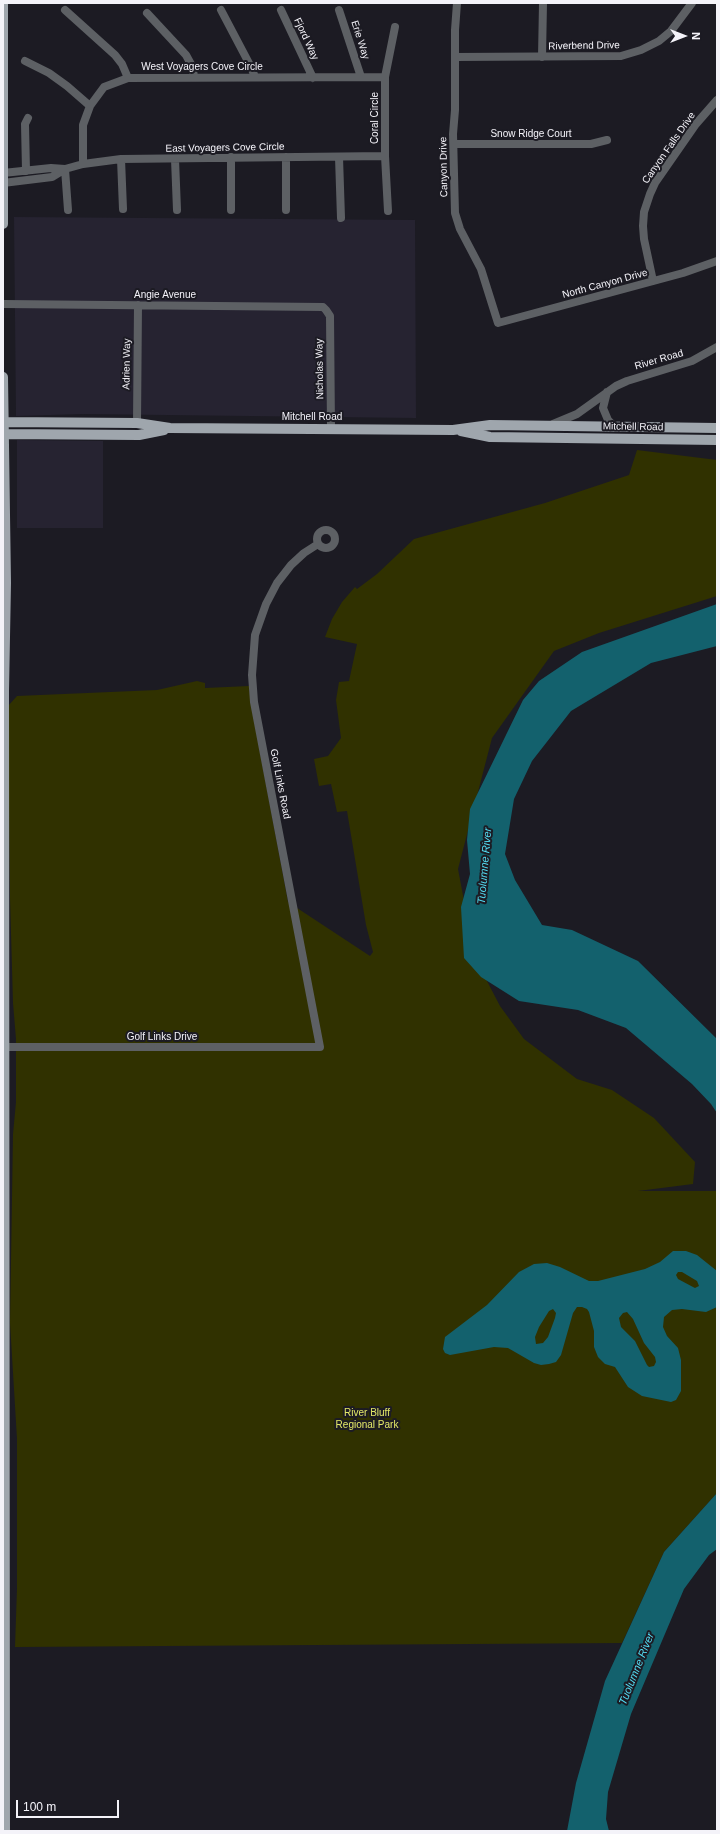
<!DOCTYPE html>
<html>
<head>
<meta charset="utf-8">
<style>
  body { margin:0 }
  #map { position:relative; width:720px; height:1834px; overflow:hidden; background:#1c1b23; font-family:Helvetica,sans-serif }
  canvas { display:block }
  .frame { position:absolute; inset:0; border:4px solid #f4f3f9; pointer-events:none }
  .north { position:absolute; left:664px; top:16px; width:40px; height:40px; -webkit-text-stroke:3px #1c1b23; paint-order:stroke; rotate:90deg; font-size:11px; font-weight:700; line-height:16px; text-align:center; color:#f4f3f9 }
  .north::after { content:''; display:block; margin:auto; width:14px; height:18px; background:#f4f3f9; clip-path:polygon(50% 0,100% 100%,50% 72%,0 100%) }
  .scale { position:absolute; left:16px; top:1800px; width:103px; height:18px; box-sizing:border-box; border:2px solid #f4f3f9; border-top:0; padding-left:5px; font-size:12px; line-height:14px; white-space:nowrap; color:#f4f3f9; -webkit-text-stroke:3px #1c1b23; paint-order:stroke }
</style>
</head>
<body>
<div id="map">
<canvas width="720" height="1834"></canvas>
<div class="frame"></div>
<div class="north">N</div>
<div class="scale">100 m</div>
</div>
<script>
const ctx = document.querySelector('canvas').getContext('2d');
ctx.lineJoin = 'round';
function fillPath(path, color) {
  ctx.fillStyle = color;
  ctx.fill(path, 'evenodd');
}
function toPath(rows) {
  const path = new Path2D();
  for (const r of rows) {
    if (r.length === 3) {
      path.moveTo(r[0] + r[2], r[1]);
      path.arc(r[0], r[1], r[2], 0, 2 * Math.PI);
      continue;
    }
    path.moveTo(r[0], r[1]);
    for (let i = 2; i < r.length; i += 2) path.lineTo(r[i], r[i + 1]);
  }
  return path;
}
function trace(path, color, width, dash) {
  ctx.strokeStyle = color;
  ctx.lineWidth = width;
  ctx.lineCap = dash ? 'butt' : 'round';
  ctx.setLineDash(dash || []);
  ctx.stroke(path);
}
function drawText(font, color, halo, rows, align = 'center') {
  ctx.font = font + ' Helvetica,sans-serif';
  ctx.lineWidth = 4;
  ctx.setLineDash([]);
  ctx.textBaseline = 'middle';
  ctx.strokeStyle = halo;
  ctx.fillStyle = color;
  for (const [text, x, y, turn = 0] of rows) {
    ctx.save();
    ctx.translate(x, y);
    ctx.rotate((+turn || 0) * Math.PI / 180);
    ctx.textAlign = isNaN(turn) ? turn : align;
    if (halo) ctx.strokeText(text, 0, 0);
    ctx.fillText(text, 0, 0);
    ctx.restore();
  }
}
fillPath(toPath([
  [14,217,415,220,416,418,83,414,16,416],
  [17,440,103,441,103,528,17,528]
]), '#262331');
fillPath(toPath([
  [637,450,717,460,717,596,599,633,554,651,492,738,458,869,475,958,500,1006,524,1039,577,1079,612,1090,654,1118,695,1162,693,1184,638,1191,717,1191,717,1493,664,1552,622,1643,15,1647,17,1588,17,1439,10,1323,13,1134,16,1102,16,1039,13,1003,10,898,8,706,17,696,157,690,197,681,205,683,205,688,249,686,253,715,288,902,370,956,373,952,366,925,347,811,337,812,331,784,319,786,314,759,328,756,341,738,336,700,339,682,349,681,357,644,325,637,332,619,342,602,355,587,357,589,377,574,414,539,545,503,629,475]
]), '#303100');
fillPath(toPath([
  [717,604,717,646,651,663,571,711,532,761,514,799,505,854,515,880,542,925,572,930,638,961,717,1039,717,1113,711,1104,692,1084,626,1028,578,1010,519,1001,481,977,464,958,461,907,470,874,467,840,470,809,523,700,539,681,582,652],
  [673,1251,686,1251,697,1255,717,1271,717,1307,706,1312,682,1309,672,1310,664,1317,663,1327,667,1336,678,1348,681,1360,681,1391,676,1400,671,1402,642,1396,628,1387,615,1367,605,1364,598,1357,594,1347,594,1331,589,1312,587,1309,582,1307,577,1307,573,1313,561,1355,556,1362,549,1364,541,1365,534,1363,508,1348,494,1347,450,1355,445,1353,443,1349,445,1337,487,1305,519,1272,534,1264,547,1263,560,1267,589,1281,598,1281,645,1269,660,1262],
  [678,1272,682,1272,697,1281,699,1286,695,1288,693,1287,678,1279,676,1275],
  [553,1309,556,1313,555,1318,548,1337,543,1343,536,1344,535,1337,539,1327,549,1311],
  [627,1312,633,1319,644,1343,655,1357,656,1362,654,1366,649,1367,647,1365,635,1341,621,1327,619,1318,623,1313],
  [717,1493,717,1549,709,1555,684,1589,631,1714,608,1792,606,1819,609,1831,567,1831,576,1783,605,1681,664,1552]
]), '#13616d');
trace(toPath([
  [457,3,455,30,455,110,453,134,455,213,460,229,481,269,498,323,683,273,717,261],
  [65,10,115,55,122,64,128,78],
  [221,10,251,67,255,77],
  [281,10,313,78],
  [339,10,361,77],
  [147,13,186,55,192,66,194,76],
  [455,57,621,56,641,50,659,41,671,31,692,3],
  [542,57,543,3],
  [25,61,49,73,67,86,90,106],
  [454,144,591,144,607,140],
  [231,157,231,210],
  [339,157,341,218],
  [121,159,123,209],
  [175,159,177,210],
  [83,164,83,125,90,106,104,87,128,78,385,77],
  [65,169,68,210],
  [26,171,25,124,28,118],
  [3,173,51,168,65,169],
  [3,183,52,177,65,169,83,164,121,159,385,156],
  [286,210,286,157],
  [388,211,385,156,385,77,395,27],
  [653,281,644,239,643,226,644,212,650,194,655,183,696,124,717,100],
  [3,304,323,307,326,310,330,316,331,429],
  [607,392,603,408,608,420,615,427],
  [137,423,138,305],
  [553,424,577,414,616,386,627,381,692,361,717,347],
  [326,539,9],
  [4,1047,320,1047,254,702,252,675,255,635,266,604,277,583,291,565,304,553,318,544]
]), '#5d6064', 8);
trace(toPath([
  [3,224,3,3],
  [3,377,6,583,4,691,5,1831],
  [3,422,137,423,170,428,453,430,490,425,717,428],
  [461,431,490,437,717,440],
  [3,434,139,435,164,430]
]), '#9fa6ad', 10);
drawText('10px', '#f4f3f9', '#1c1b23', [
  ["Fjord Way",306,39,65],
  ["Erie Way",360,40,72],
  ["Riverbend Drive",584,46,-1],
  ["West Voyagers Cove Circle",202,67],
  ["Coral Circle",375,118,-90],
  ["Snow Ridge Court",531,134],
  ["East Voyagers Cove Circle",225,148,-1],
  ["Canyon Falls Drive",669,148,-55],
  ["Canyon Drive",444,167,-91],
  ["North Canyon Drive",605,284,-15],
  ["Angie Avenue",165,295],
  ["River Road",659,360,-16],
  ["Adrien Way",127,364,-89],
  ["Nicholas Way",320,369,-91],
  ["Mitchell Road",312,417],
  ["Mitchell Road",633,427,1],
  ["Golf Links Road",280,784,79],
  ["Golf Links Drive",162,1037]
]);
drawText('10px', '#e4e867', '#1c1b23', [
  ["River Bluff",367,1413],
  ["Regional Park",367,1425]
]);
drawText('italic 11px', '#54ddf4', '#1c1b23', [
  ["Tuolumne River",485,866,-85],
  ["Tuolumne River",637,1669,-68]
]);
</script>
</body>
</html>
